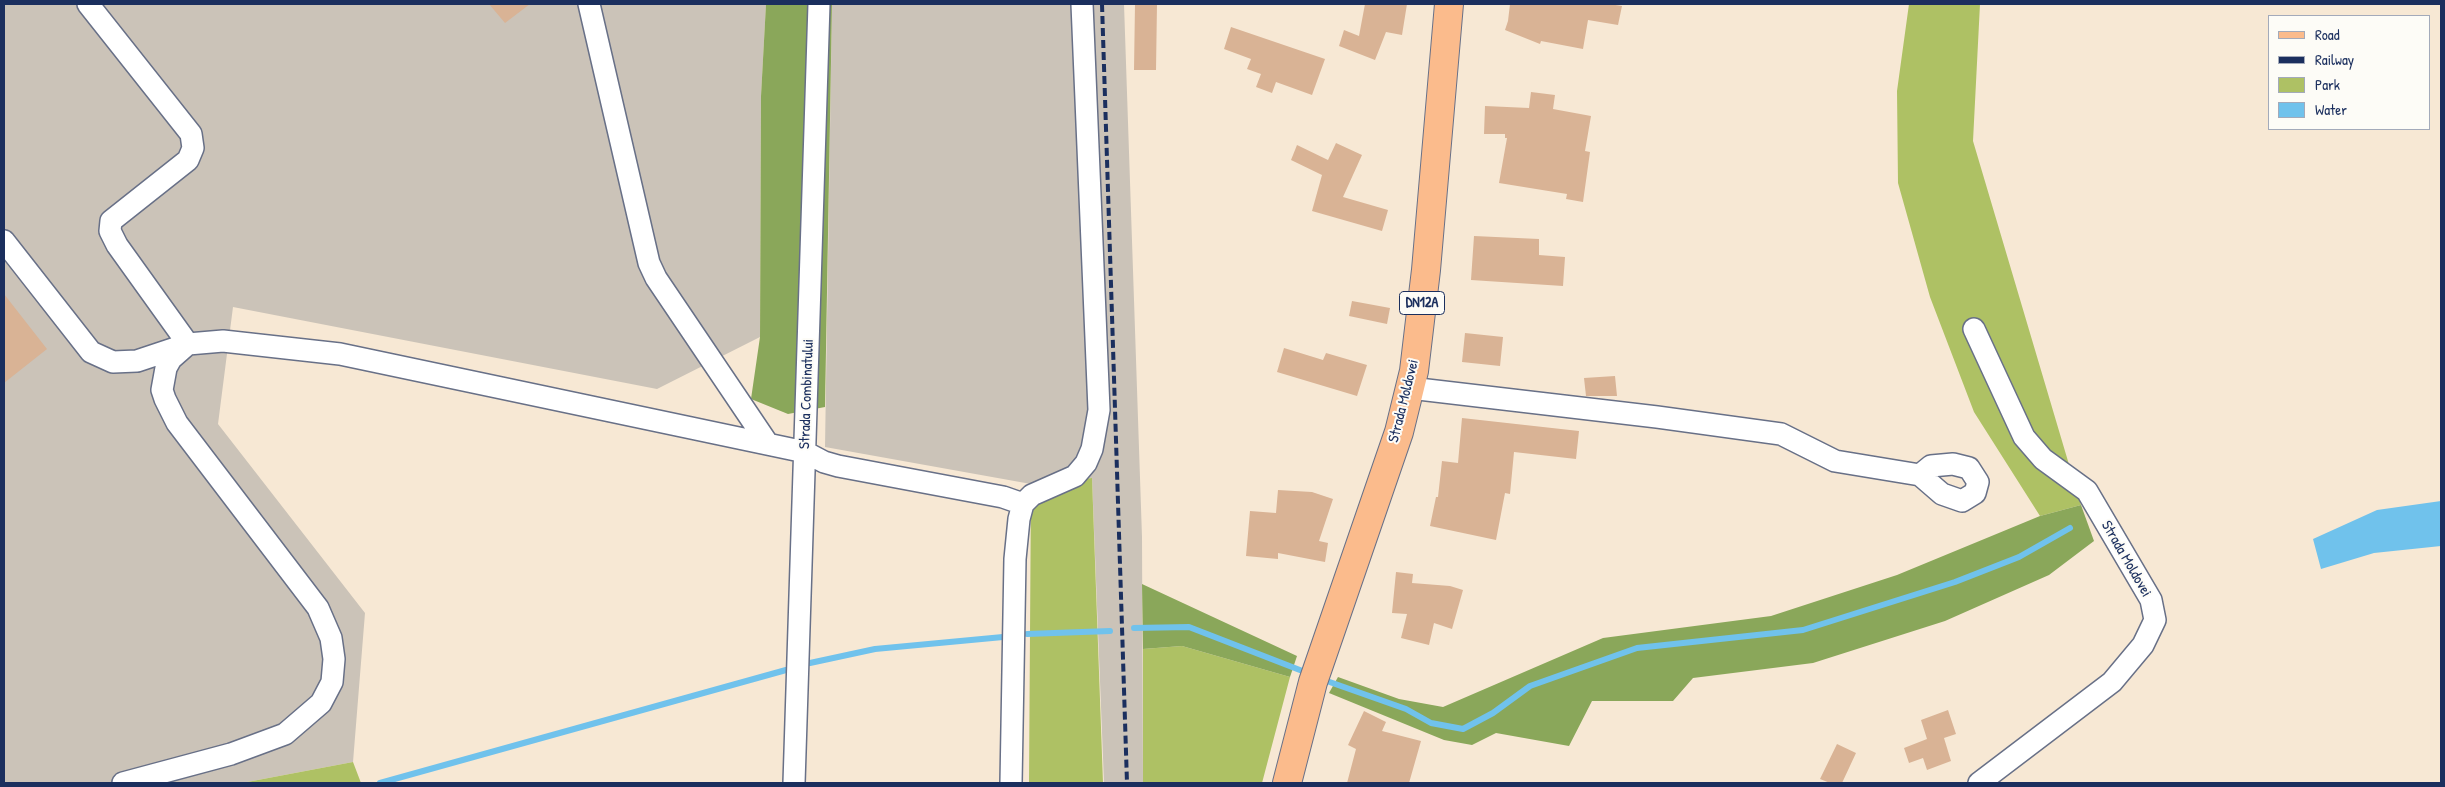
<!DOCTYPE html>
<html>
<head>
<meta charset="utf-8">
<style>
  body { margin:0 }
  #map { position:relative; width:2445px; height:787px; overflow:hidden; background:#f7e8d4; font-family:"Patrick Hand",sans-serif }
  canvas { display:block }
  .frame { position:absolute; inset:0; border:5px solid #1b2f5e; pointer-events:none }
  .legend { position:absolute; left:2268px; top:15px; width:162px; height:115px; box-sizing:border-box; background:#fdfcf7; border:1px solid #a3aaba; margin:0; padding:6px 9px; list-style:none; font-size:15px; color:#1b2f5e }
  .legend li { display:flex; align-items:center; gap:10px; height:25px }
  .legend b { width:25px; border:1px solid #a3aaba }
</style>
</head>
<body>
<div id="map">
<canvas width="2445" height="787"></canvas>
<div class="frame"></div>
<ul class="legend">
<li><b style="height:6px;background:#fbbb8c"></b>Road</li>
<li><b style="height:6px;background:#1b2f5e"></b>Railway</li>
<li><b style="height:14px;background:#aec164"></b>Park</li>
<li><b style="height:14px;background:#70c2ec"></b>Water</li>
</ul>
</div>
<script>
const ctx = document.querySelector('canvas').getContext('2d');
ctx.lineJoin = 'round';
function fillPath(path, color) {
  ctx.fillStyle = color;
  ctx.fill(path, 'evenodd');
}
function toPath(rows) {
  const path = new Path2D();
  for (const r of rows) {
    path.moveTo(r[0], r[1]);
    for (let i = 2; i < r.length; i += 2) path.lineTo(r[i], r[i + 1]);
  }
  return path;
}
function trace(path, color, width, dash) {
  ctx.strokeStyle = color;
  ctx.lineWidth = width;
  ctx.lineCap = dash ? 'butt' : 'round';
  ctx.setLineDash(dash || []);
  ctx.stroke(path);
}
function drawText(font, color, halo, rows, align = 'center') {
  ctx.font = font + ' "Patrick Hand",sans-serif';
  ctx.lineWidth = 4;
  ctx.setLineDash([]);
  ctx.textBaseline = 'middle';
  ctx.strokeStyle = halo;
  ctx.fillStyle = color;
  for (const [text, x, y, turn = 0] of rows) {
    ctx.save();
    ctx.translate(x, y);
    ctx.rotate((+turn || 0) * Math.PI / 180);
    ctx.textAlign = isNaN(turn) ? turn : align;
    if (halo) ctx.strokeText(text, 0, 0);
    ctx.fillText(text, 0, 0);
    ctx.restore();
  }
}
fillPath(toPath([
  [4,4,766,4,761,96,760,337,657,389,233,307,218,424,365,613,353,762,242,783,4,783],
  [832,4,1124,4,1142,537,1143,783,1104,783,1092,478,1031,484,825,447]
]), '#cbc3b8');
fillPath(toPath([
  [1909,4,1980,4,1973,141,2081,505,2040,516,1974,412,1930,297,1898,183,1897,91],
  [1092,478,1103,783,1029,783,1031,484],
  [1182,646,1290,677,1262,783,1143,783,1143,649],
  [353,762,361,783,242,783]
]), '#aec164');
fillPath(toPath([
  [766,4,832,4,825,407,788,414,751,399,760,337,761,96],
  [2081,505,2094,541,2049,575,1945,621,1813,663,1693,678,1673,701,1592,701,1569,746,1496,733,1472,745,1444,740,1329,693,1338,677,1399,699,1443,707,1603,638,1771,616,1897,575,2040,516],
  [1142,584,1297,656,1290,677,1182,646,1143,649]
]), '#8aa75a');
fillPath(toPath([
  [2441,501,2441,546,2374,553,2321,569,2313,539,2377,510]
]), '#70c2ec');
trace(toPath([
  [1134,628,1189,627,1305,672],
  [1027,634,1110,631],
  [810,663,875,649,1003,637],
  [1324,680,1406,709,1431,723,1463,729,1493,713,1530,686,1637,648,1803,630,1955,582,2019,557,2070,528],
  [380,783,786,670]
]), '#70c2ec', 6);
fillPath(toPath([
  [489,4,530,4,505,23],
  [1135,4,1157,4,1156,70,1134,70],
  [1365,4,1407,4,1402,35,1386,32,1375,60,1339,46,1344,30,1359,36],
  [1510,4,1609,4,1622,6,1618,25,1588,20,1583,49,1541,41,1540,44,1505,30,1508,21],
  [1231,27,1325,59,1312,95,1276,82,1272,93,1256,87,1261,74,1247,69,1251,59,1224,49],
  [1531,92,1555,95,1553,109,1591,116,1585,151,1590,152,1583,202,1566,199,1567,194,1499,183,1507,138,1505,138,1505,134,1484,134,1485,106,1529,108],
  [1336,143,1362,155,1343,197,1388,210,1382,231,1312,211,1322,175,1291,160,1297,145,1328,160],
  [1474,236,1539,239,1539,255,1565,257,1563,286,1471,280],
  [4,294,47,349,4,383],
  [1352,301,1390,308,1387,324,1349,316],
  [1465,333,1503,337,1500,366,1462,362],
  [1284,348,1323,360,1326,353,1367,365,1357,396,1277,372],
  [1615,376,1617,396,1586,396,1584,378],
  [1462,418,1579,431,1576,459,1514,452,1510,494,1505,493,1496,540,1430,526,1436,497,1438,497,1442,461,1458,463],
  [1278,490,1312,492,1333,499,1319,541,1328,543,1325,562,1278,553,1278,559,1246,556,1250,511,1276,513],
  [1396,572,1413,574,1412,583,1450,586,1463,590,1452,629,1434,623,1429,645,1401,638,1407,614,1392,613],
  [1948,710,1956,734,1944,738,1951,761,1927,770,1923,758,1909,763,1904,748,1927,739,1921,720],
  [1364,711,1386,722,1382,731,1421,741,1409,783,1347,783,1356,749,1348,745],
  [1837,744,1856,753,1842,783,1830,783,1820,779]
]), '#d9b395');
const minor = toPath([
  [589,4,649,263,656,278,768,444],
  [4,241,91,352,113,362,137,361,188,344,117,245,110,231,111,221,188,160,193,148,191,134,88,4],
  [1974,329,2024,437,2043,459,2087,491,2151,600,2155,620,2143,645,2112,682,1979,783],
  [1410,388,1657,417,1781,434,1835,461,1920,475,1942,494,1962,501,1975,493,1978,482,1969,468,1953,464,1931,466,1920,475],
  [123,783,231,754,285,734,321,703,332,682,334,659,331,638,318,608,177,423,165,399,162,390,166,368,171,359,188,344,223,341,340,354,805,452,824,462,838,466,1003,497,1023,504],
  [794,783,819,4],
  [1011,783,1015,559,1019,519,1023,504,1032,495,1075,476,1086,463,1092,449,1099,410,1082,4]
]);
const major = toPath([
  [1287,783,1313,682,1399,432,1414,371,1426,270,1449,4]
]);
trace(minor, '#687087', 24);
trace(major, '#687087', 30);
trace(minor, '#fff', 21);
trace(major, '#fbbb8c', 28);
trace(toPath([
  [1102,4,1127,783]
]), '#1b2f5e', 4, [8, 4]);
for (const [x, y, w] of [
  [1422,303,45]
]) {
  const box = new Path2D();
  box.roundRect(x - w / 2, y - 11.5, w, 23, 4);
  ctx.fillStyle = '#fdfcf7';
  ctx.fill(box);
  trace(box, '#1b2f5e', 1);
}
drawText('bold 14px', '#1b2f5e', null, [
  ["DN12A",1422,303]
]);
drawText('15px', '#1b2f5e', '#fdfcf7', [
  ["Strada Combinatului",807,394,-88],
  ["Strada Moldovei",1404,401,-76],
  ["Strada Moldovei",2126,559,60]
]);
</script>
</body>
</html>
